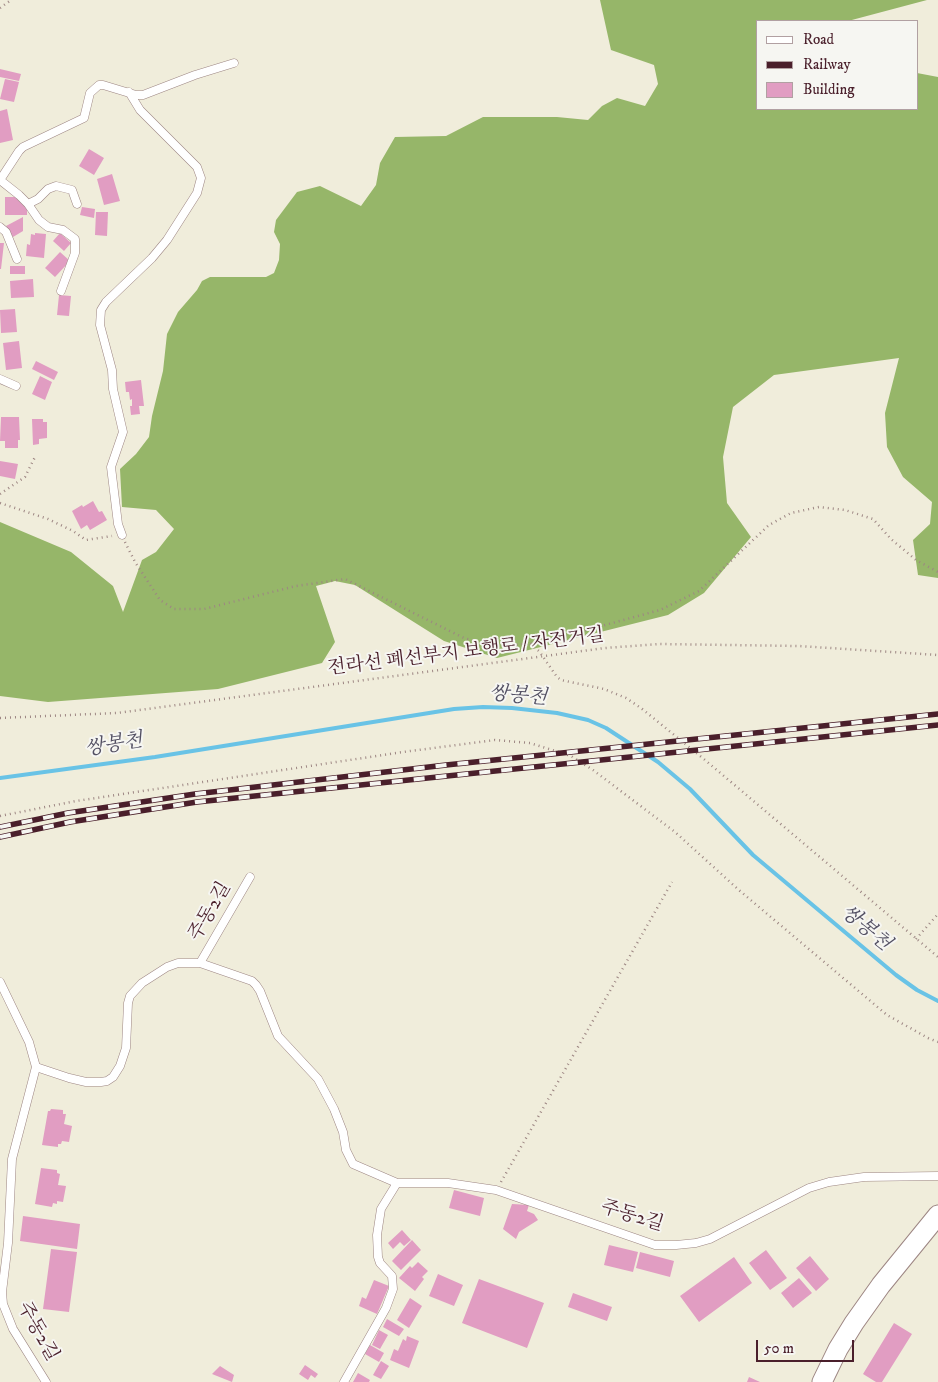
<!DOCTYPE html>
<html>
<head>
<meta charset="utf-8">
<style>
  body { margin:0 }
  #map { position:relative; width:938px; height:1382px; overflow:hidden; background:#f0eddb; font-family:"IM FELL DW Pica",serif }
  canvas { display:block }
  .legend { position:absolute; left:756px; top:20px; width:162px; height:90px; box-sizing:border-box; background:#f6f6f2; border:1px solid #b1a0a2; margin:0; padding:6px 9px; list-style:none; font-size:15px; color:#4a1f2b }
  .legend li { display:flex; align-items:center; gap:10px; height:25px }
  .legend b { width:25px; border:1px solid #b1a0a2 }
  .scale { position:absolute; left:756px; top:1340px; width:98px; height:22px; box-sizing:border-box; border:2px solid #4a1f2b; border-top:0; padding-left:6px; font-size:15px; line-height:18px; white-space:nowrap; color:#4a1f2b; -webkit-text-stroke:4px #f6f6f2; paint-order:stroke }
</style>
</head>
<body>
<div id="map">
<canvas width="938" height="1382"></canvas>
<ul class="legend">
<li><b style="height:6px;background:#fff"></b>Road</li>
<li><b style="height:6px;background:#4a1f2b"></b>Railway</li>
<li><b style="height:14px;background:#e19dc2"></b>Building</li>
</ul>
<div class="scale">50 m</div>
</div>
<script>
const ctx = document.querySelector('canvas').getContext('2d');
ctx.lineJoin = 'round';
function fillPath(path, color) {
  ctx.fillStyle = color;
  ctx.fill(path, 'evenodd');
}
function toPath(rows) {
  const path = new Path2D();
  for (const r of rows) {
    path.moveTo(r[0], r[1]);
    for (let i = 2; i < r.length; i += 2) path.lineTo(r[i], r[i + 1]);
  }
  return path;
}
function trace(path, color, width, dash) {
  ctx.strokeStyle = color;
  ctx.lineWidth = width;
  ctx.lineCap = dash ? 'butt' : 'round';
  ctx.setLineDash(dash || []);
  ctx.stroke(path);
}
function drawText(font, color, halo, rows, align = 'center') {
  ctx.font = font + ' "IM FELL DW Pica","Noto Serif KR",serif';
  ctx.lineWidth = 4;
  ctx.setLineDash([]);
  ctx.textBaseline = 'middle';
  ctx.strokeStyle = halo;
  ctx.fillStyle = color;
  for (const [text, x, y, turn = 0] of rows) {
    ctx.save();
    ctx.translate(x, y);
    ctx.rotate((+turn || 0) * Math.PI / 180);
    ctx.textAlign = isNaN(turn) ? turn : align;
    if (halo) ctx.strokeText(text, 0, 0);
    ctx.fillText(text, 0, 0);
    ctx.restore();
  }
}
fillPath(toPath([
  [600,0,927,0,848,21,757,21,757,109,917,109,917,73,938,77,938,578,918,575,913,540,930,524,932,502,903,477,887,447,885,413,899,358,774,375,733,407,723,457,727,503,751,537,704,593,668,615,497,658,444,641,355,585,335,581,316,586,335,642,322,663,218,689,48,702,0,696,0,522,71,552,113,586,123,612,142,560,156,552,174,529,156,510,122,507,120,469,136,454,149,437,152,416,163,371,167,334,178,312,197,290,202,281,210,277,266,277,274,273,279,260,280,244,274,232,276,220,297,192,320,186,361,206,376,185,380,163,395,137,446,136,483,117,557,117,588,120,602,106,617,98,645,106,658,84,654,65,611,50]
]), '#96b669');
trace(toPath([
  [0,778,155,757,454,709,483,707,512,708,557,713,588,720,606,728,658,762,690,789,753,855,896,975,917,990,938,1001]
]), '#69c3e6', 4);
fillPath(toPath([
  [0,69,21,74,19,81,0,77],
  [5,79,19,82,14,102,0,99],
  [7,109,13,140,0,143,0,111],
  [89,149,104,158,94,175,79,166],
  [112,174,120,201,104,205,97,179],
  [5,197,18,197,27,206,27,215,5,215],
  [82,207,95,209,94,218,80,215],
  [96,212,108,212,107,236,95,235],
  [23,217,23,231,13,237,6,226],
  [35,233,46,234,44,258,26,256,27,244,30,245,31,234,35,235],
  [60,233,71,243,64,251,53,241],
  [0,243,4,243,1,269,0,269],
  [60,252,70,261,55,277,45,268],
  [10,266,25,266,25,274,10,274],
  [33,279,34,297,11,298,10,281],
  [59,295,71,296,69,316,57,315],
  [15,309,17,332,1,333,0,310],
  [19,341,22,368,6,370,3,343],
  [36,361,58,372,54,380,32,369],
  [40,376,52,382,45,400,32,394],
  [141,380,144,406,139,406,140,414,131,415,130,406,132,406,132,399,130,400,129,392,126,392,125,382],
  [1,417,19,417,20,440,18,440,18,448,5,448,5,441,0,441],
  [32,419,43,419,43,422,47,422,47,438,39,439,39,444,33,445],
  [0,461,18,464,15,479,0,476],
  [93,501,99,512,102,511,107,520,90,530,87,525,81,529,72,511,82,505,83,507],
  [51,1109,63,1110,63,1114,66,1114,64,1124,72,1126,69,1142,62,1141,61,1144,58,1144,58,1147,42,1145,48,1111,50,1111],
  [41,1168,57,1170,57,1173,60,1174,58,1185,66,1186,63,1202,57,1201,57,1204,53,1203,52,1207,35,1204],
  [454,1190,484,1198,480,1216,449,1208],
  [512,1204,529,1205,527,1211,534,1214,538,1220,519,1232,516,1239,503,1229],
  [23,1216,80,1224,77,1249,20,1241],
  [402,1230,411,1240,404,1246,400,1242,393,1249,388,1243],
  [412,1240,421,1250,401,1270,392,1261],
  [609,1245,638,1252,633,1272,604,1265],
  [51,1249,77,1252,69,1312,43,1309],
  [766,1250,787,1278,770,1290,749,1263],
  [640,1252,674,1261,670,1277,636,1268],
  [810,1256,829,1279,816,1291,796,1268],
  [734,1257,752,1283,699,1322,680,1296],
  [418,1262,428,1271,422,1277,424,1279,415,1291,399,1278,410,1266,412,1268],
  [438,1274,463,1285,454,1306,429,1296],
  [799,1278,812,1293,793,1308,781,1293],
  [479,1279,544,1303,527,1348,462,1323],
  [374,1280,389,1286,377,1314,359,1306,362,1297,366,1299],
  [573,1293,612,1307,607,1321,568,1307],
  [410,1298,422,1306,409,1328,397,1320],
  [387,1319,404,1329,399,1336,383,1327],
  [894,1323,912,1334,882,1382,876,1382,863,1374],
  [379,1330,388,1335,380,1349,372,1345],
  [407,1336,419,1341,409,1368,390,1360,394,1349,398,1351,403,1339,406,1341],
  [370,1345,384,1353,379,1362,365,1354],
  [381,1361,389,1366,381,1379,373,1375],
  [305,1365,318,1374,315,1378,311,1375,308,1380,299,1374],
  [220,1366,234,1375,232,1382,212,1374],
  [358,1373,370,1380,369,1382,353,1382],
  [749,1377,760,1382,747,1382]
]), '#e19dc2');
const service = toPath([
  [0,180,19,151,23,147,84,118,90,93,99,85,103,85,136,95,143,95,195,75,234,63],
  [0,180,19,195,28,204,39,220,48,227,63,230,75,239,75,253,61,291],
  [28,204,38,199,48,189,56,186,72,190,77,204],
  [0,227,6,232,17,259],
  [0,379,16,386],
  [122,535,118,524,111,467,123,432,113,389,112,370,100,325,101,310,106,302,152,258,167,240,197,193,201,178,197,167,140,110,129,92],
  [200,963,252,981,256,985,260,991,278,1036,318,1079,334,1109,343,1132,346,1150,353,1164,397,1183,448,1183,496,1190,655,1245,676,1245,696,1243,710,1239,809,1188,829,1182,864,1177,938,1176],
  [0,982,29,1042,36,1067],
  [46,1382,13,1329,3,1304,2,1292,8,1243,12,1159,36,1067,69,1078,86,1082,101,1082,107,1081,113,1077,120,1066,126,1048,128,1003,130,996,142,983,167,967,178,963,200,963,250,877],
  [344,1382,386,1308,393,1289,392,1276,380,1263,378,1257,377,1235,381,1209,397,1183]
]);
const tertiary = toPath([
  [822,1382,838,1349,854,1323,881,1285,938,1215]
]);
trace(service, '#9d8683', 9);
trace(tertiary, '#9d8683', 21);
trace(toPath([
  [0,8,11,0],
  [0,494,25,477,36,455],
  [0,503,48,519,73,531,86,540,112,536],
  [125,542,135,562,160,600,174,609,204,609,296,586,345,579,464,638,486,644,504,645,530,644,594,628,660,610,699,591,769,525,791,513,819,507,845,510,873,519,891,539,916,560,938,572],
  [530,644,539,651,557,677,561,680,604,689,626,698,641,708,705,760,938,957],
  [0,718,117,713,605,648,660,644,799,646,938,655],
  [0,816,76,801,403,752,495,740,530,743,571,756,593,770,675,832,740,891,887,1015,928,1038,938,1042],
  [916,939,938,914],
  [501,1182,672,882]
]), '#9d8683', 2.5, [1, 4]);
trace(service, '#fff', 8);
trace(tertiary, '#fff', 19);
const rail = toPath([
  [0,827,68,813,195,794,446,765,938,714],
  [0,837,70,822,197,802,938,725]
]);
trace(rail, '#4a1f2b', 5.5);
trace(rail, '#f6f6f2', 4, [11]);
drawText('19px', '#4a1f2b', '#f6f6f2', [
  ["전라선 폐선부지 보행로 / 자전거길",466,653,-7],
  ["주동2길",211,912,-60],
  ["주동2길",632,1217,17],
  ["주동2길",37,1332,61]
]);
drawText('italic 20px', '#535063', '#f6f6f2', [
  ["쌍봉천",518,697,5],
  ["쌍봉천",114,746,-9],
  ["쌍봉천",865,929,40]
]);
</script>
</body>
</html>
